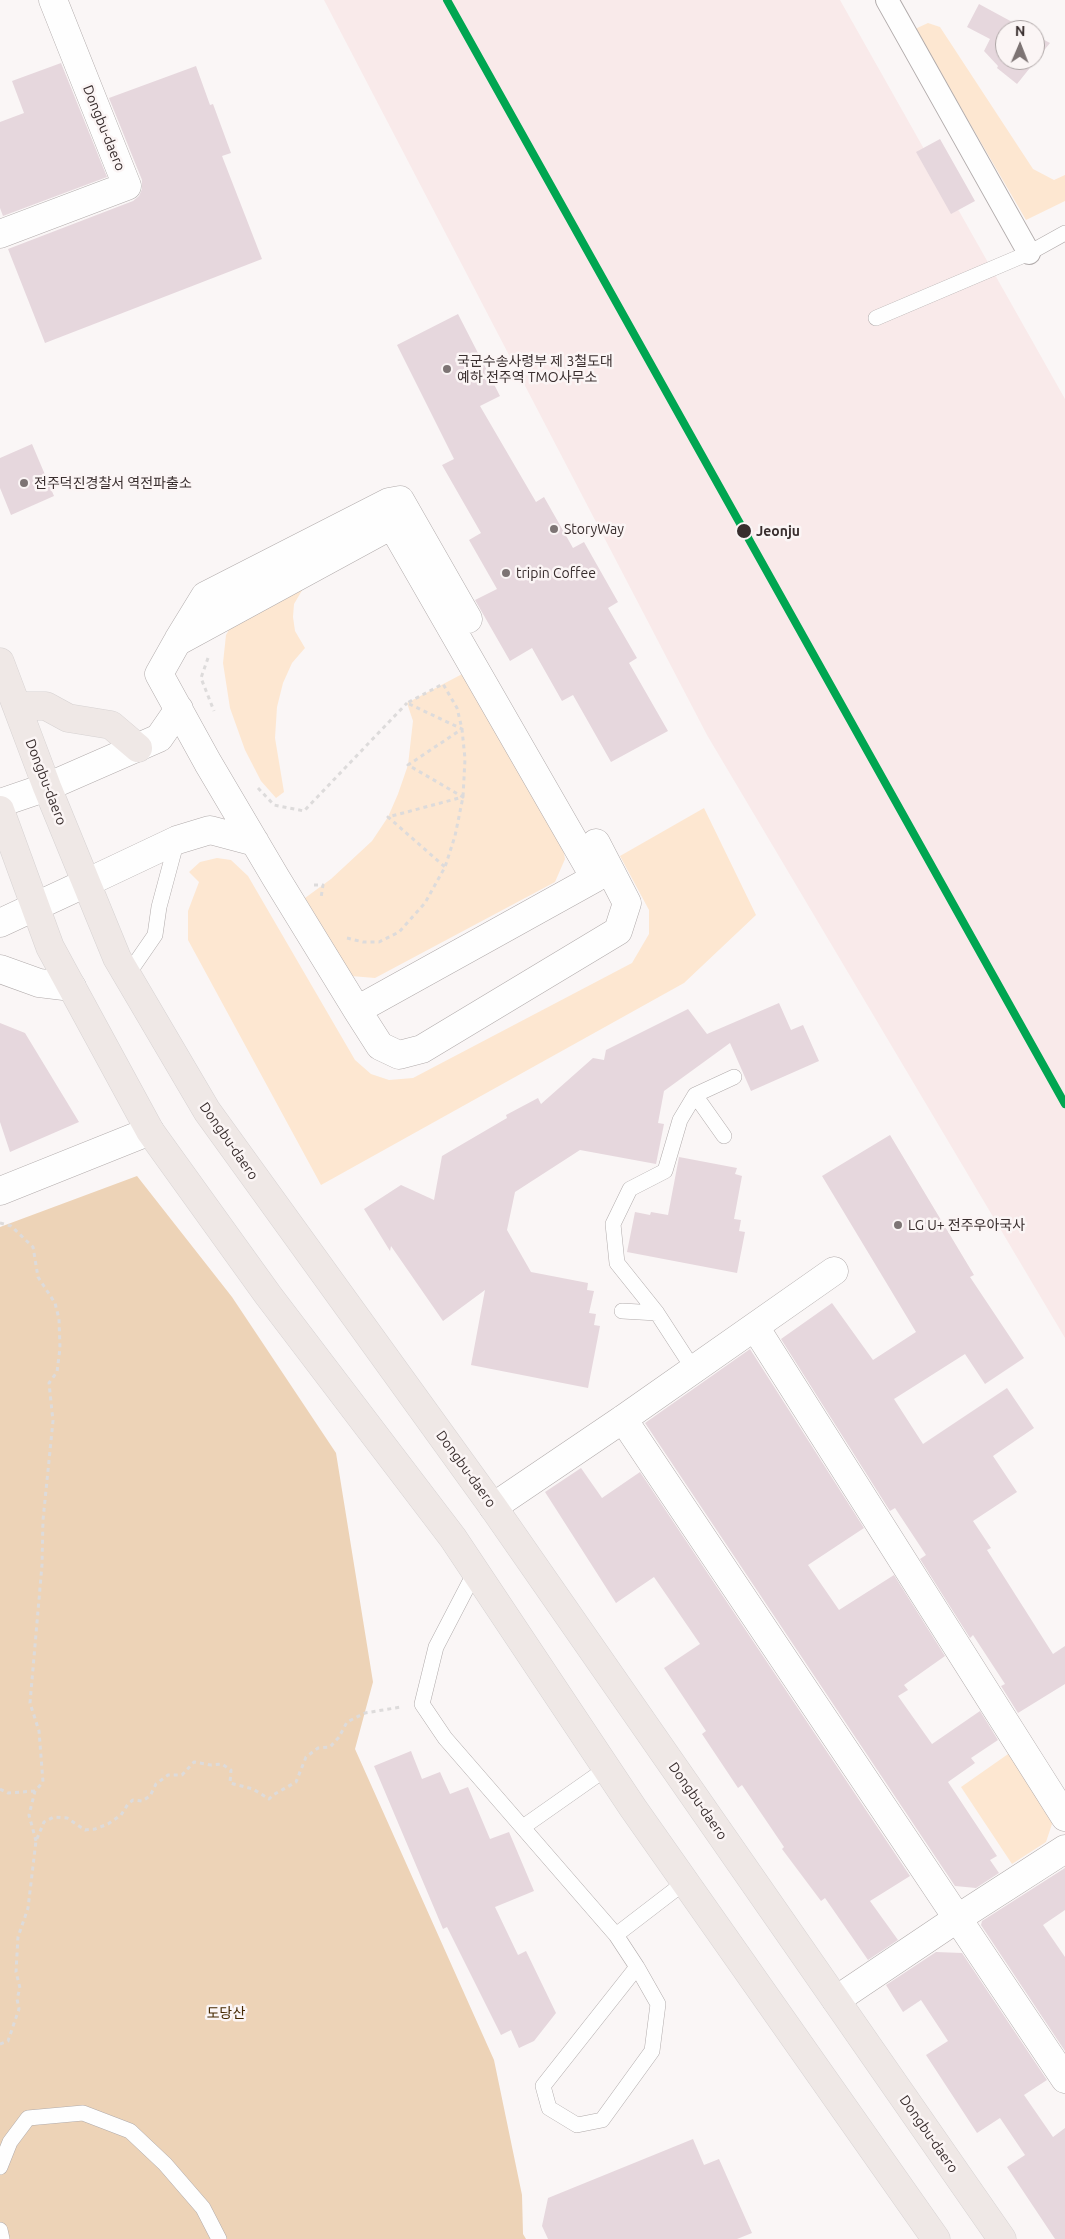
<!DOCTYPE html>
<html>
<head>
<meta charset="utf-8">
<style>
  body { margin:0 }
  #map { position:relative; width:1065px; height:2239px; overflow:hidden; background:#faf6f6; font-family:Ubuntu,sans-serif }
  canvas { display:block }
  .north { position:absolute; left:995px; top:20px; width:50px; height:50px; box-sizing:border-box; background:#fbf5f5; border:1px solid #ada5a5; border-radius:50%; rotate:1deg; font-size:14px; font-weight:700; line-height:20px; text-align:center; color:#392e2e }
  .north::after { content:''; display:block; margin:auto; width:18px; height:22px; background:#7d7474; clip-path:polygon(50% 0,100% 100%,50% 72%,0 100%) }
</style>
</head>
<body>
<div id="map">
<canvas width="1065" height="2239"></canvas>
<div class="north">N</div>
</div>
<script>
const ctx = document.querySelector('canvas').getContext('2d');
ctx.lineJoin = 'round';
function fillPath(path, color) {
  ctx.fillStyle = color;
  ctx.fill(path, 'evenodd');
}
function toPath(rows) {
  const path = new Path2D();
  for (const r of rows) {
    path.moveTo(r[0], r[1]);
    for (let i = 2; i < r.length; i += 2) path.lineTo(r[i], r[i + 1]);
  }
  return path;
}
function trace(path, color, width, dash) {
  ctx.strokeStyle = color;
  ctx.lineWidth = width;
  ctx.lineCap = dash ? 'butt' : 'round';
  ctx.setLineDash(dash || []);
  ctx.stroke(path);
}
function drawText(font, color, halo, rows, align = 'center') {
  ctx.font = font + ' Ubuntu,"Noto Sans KR",sans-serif';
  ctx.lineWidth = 5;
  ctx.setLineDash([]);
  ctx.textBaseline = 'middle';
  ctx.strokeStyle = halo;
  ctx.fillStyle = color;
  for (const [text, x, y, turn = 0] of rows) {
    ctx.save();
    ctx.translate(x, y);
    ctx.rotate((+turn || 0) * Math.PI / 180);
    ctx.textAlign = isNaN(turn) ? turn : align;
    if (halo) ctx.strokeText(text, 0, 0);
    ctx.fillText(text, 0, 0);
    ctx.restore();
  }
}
fillPath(toPath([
  [324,0,840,0,1065,399,1065,1338,707,735]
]), '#f9eaea');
fillPath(toPath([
  [928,23,940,27,1033,169,1054,180,1065,175,1065,201,1026,220,915,29],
  [307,582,294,604,293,617,295,631,305,648,292,663,283,683,277,707,275,738,284,792,276,798,261,781,245,750,230,708,223,663,226,635,232,624],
  [468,671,562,843,565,859,555,882,375,978,351,976,305,898,331,879,372,841,388,817,398,794,408,765,413,721,407,703],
  [704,808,756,915,684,983,321,1185,188,940,188,911,199,882,189,872,200,862,217,858,231,860,248,876,355,1060,371,1074,389,1080,413,1078,632,963,649,934,649,910,620,856],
  [1011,1752,1054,1818,1046,1842,1012,1864,961,1787]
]), '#fde7d1');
fillPath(toPath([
  [137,1176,232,1297,336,1453,373,1682,355,1749,494,2060,522,2195,523,2234,526,2239,0,2239,0,1227]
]), '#edd3b7');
fillPath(toPath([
  [979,4,1027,30,1005,30,1005,60,1035,60,1035,35,1050,43,1017,84,997,68,998,66,984,51,990,39,967,27],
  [61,63,107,177,3,216,0,208,0,122,24,113,12,81],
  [196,66,210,105,213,104,231,153,222,156,262,259,45,343,8,249,133,201,139,196,142,189,142,180,109,98],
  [940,139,975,201,951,214,916,152],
  [458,314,500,396,480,406,536,502,544,497,573,548,584,542,618,602,608,608,637,658,629,663,668,731,611,762,573,695,562,701,532,648,510,661,475,600,497,589,469,540,481,533,442,465,454,459,397,345],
  [32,444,54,496,11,515,0,488,0,458],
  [779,1003,791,1030,803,1025,819,1061,751,1091,730,1043,664,1091,658,1123,664,1124,656,1164,580,1150,515,1192,507,1230,531,1272,588,1283,587,1290,594,1291,589,1313,596,1314,594,1325,600,1326,588,1388,471,1365,485,1290,443,1321,391,1246,390,1251,364,1209,401,1185,434,1200,442,1156,507,1118,506,1115,538,1098,541,1104,593,1058,604,1060,606,1050,688,1009,707,1034],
  [0,1023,25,1033,79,1122,10,1152,0,1122],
  [890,1135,974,1275,970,1277,1024,1358,985,1384,965,1354,894,1399,923,1444,1007,1388,1034,1428,993,1456,1017,1492,973,1521,991,1548,987,1550,1053,1654,1065,1646,1065,1684,1018,1713,1001,1686,1005,1684,973,1635,970,1638,920,1559,926,1555,895,1508,890,1511,781,1339,832,1303,873,1360,916,1332,822,1176],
  [679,1157,737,1168,735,1174,742,1176,734,1219,741,1220,739,1231,745,1232,737,1273,627,1252,635,1212,650,1215,651,1212,668,1215],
  [750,1349,864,1528,808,1565,839,1610,894,1575,945,1656,904,1685,908,1690,898,1696,932,1744,980,1711,998,1740,971,1758,975,1763,948,1782,997,1856,990,1860,999,1873,976,1888,955,1886,645,1423],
  [581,1468,602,1498,640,1472,910,1876,870,1901,898,1940,868,1960,825,1898,821,1901,782,1849,784,1847,742,1785,738,1788,702,1734,706,1731,664,1668,700,1644,654,1577,616,1603,545,1492],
  [411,1751,422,1779,440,1772,450,1794,468,1787,490,1839,509,1832,534,1891,495,1907,518,1955,526,1951,556,2013,534,2041,519,2048,511,2030,501,2035,447,1927,443,1929,374,1766],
  [1065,1868,1065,1910,1043,1925,1065,1957,1065,2051,981,1925,982,1921],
  [936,1952,962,1953,1047,2080,1024,2095,1053,2137,1065,2128,1065,2239,1055,2239,1007,2167,1025,2155,1000,2118,977,2133,926,2055,948,2041,921,2000,903,2012,886,1985],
  [693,2139,704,2165,719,2159,752,2233,737,2239,548,2239,542,2226,548,2198]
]), '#e6d7dd');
const service = toPath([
  [876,318,1029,253,1065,233],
  [126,977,155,935,159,907,177,840],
  [695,1095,724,1136],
  [622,1311,657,1313],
  [694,1370,657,1313,617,1263,613,1224,630,1189,665,1171,680,1120,695,1095,734,1077],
  [475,1572,436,1647,422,1704,445,1738,616,1935,637,1967,658,2004,652,2051,602,2120,577,2125,549,2108,543,2086,637,1967],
  [523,1827,607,1768],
  [616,1935,685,1882],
  [0,2167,10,2142,28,2118,83,2113,130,2131,165,2164,203,2208,219,2239],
  [0,2230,2,2239]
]);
const pedestrian = toPath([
  [887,0,1029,253]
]);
const minor = toPath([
  [0,234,127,186,53,0],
  [392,525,595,878,357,1010,276,878,208,763,159,674,177,642,392,525],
  [178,640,205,596,389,502,400,500,468,619],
  [47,787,159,738,179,709],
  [86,883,177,840,210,830,255,842],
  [0,969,39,983,72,987],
  [357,1010,380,1046,399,1055,422,1049,618,931,627,903,596,843],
  [0,1191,150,1131],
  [755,1327,1065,1817],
  [623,1419,1065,2079],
  [493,1507,623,1419,834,1271],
  [836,2000,958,1918,1065,1849]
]);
const tertiary = toPath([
  [0,803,47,787],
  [0,923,86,883]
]);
const primary = toPath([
  [0,662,47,787,117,958,207,1111,493,1507,1002,2239],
  [18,706,46,706,68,718,111,725,138,748],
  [0,810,50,947,150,1131,268,1295,453,1538,633,1808,936,2239]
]);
trace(service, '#b1abab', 16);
trace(pedestrian, '#b1abab', 24);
trace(minor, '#b1abab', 29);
trace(tertiary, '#b1abab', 29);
trace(primary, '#d6d2d2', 29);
trace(toPath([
  [208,658,201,678,214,711],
  [258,788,274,805,304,811,407,703],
  [314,885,323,885,321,898],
  [347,938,363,942,379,942,399,932,425,903,445,867,455,836,463,797,465,759,462,729,457,708,443,684,407,703,462,729,408,765,463,797,388,817,445,867],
  [0,1223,11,1226,33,1247,38,1277,55,1303,59,1319,60,1348,57,1372,49,1383,53,1421,43,1520,42,1565,30,1703,39,1731,43,1782,35,1791,29,1815,36,1841],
  [0,1789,8,1793,35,1791],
  [0,2044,8,2041,19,2009,17,1999,20,1988,16,1972,18,1937,28,1908,36,1841,44,1822,54,1817,67,1818,85,1830,95,1829,108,1824,121,1815,128,1804,133,1800,142,1801,150,1796,156,1784,168,1775,182,1775,194,1762,211,1765,222,1764,231,1770,230,1783,253,1789,269,1799,273,1795,296,1782,306,1757,318,1748,330,1747,339,1737,347,1722,365,1713,401,1707]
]), '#dddbdb', 3, [4, 4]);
trace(service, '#fefefe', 15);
trace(pedestrian, '#fefefe', 22);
trace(minor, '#fefefe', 28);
trace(tertiary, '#fefefe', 28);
trace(primary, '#efe8e6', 28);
trace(toPath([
  [751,541,1065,1104]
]), '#d8d7d7', 4, [9, 9]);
trace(toPath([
  [447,0,1065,1104]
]), '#00a651', 8);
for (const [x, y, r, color] of [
  [447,369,5,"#7d7474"],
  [24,483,5,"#7d7474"],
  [554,529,5,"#7d7474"],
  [744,531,8,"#392e2e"],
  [506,573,5,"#7d7474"],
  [898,1225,5,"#7d7474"]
]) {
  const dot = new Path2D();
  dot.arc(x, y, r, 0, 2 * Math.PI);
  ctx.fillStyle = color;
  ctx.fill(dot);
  trace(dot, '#fbf5f5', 2);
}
drawText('14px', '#392e2e', '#fbf5f5', [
  ["Dongbu-daero",104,128,68],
  ["Dongbu-daero",46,782,69],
  ["Dongbu-daero",229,1141,55],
  ["Dongbu-daero",466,1469,54],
  ["Dongbu-daero",698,1801,55],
  ["Dongbu-daero",929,2134,55]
]);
drawText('14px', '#392e2e', '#fbf5f5', [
  ["국군수송사령부 제 3철도대",457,361],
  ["예하 전주역 TMO사무소",457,377],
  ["전주덕진경찰서 역전파출소",34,483],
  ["StoryWay",564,529],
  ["tripin Coffee",516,573],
  ["LG U+ 전주우아국사",908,1225]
], 'left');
drawText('bold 14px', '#392e2e', '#fbf5f5', [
  ["Jeonju",756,531]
], 'left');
drawText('14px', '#452800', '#fbf5f5', [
  ["도당산",226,2013]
]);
</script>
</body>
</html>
